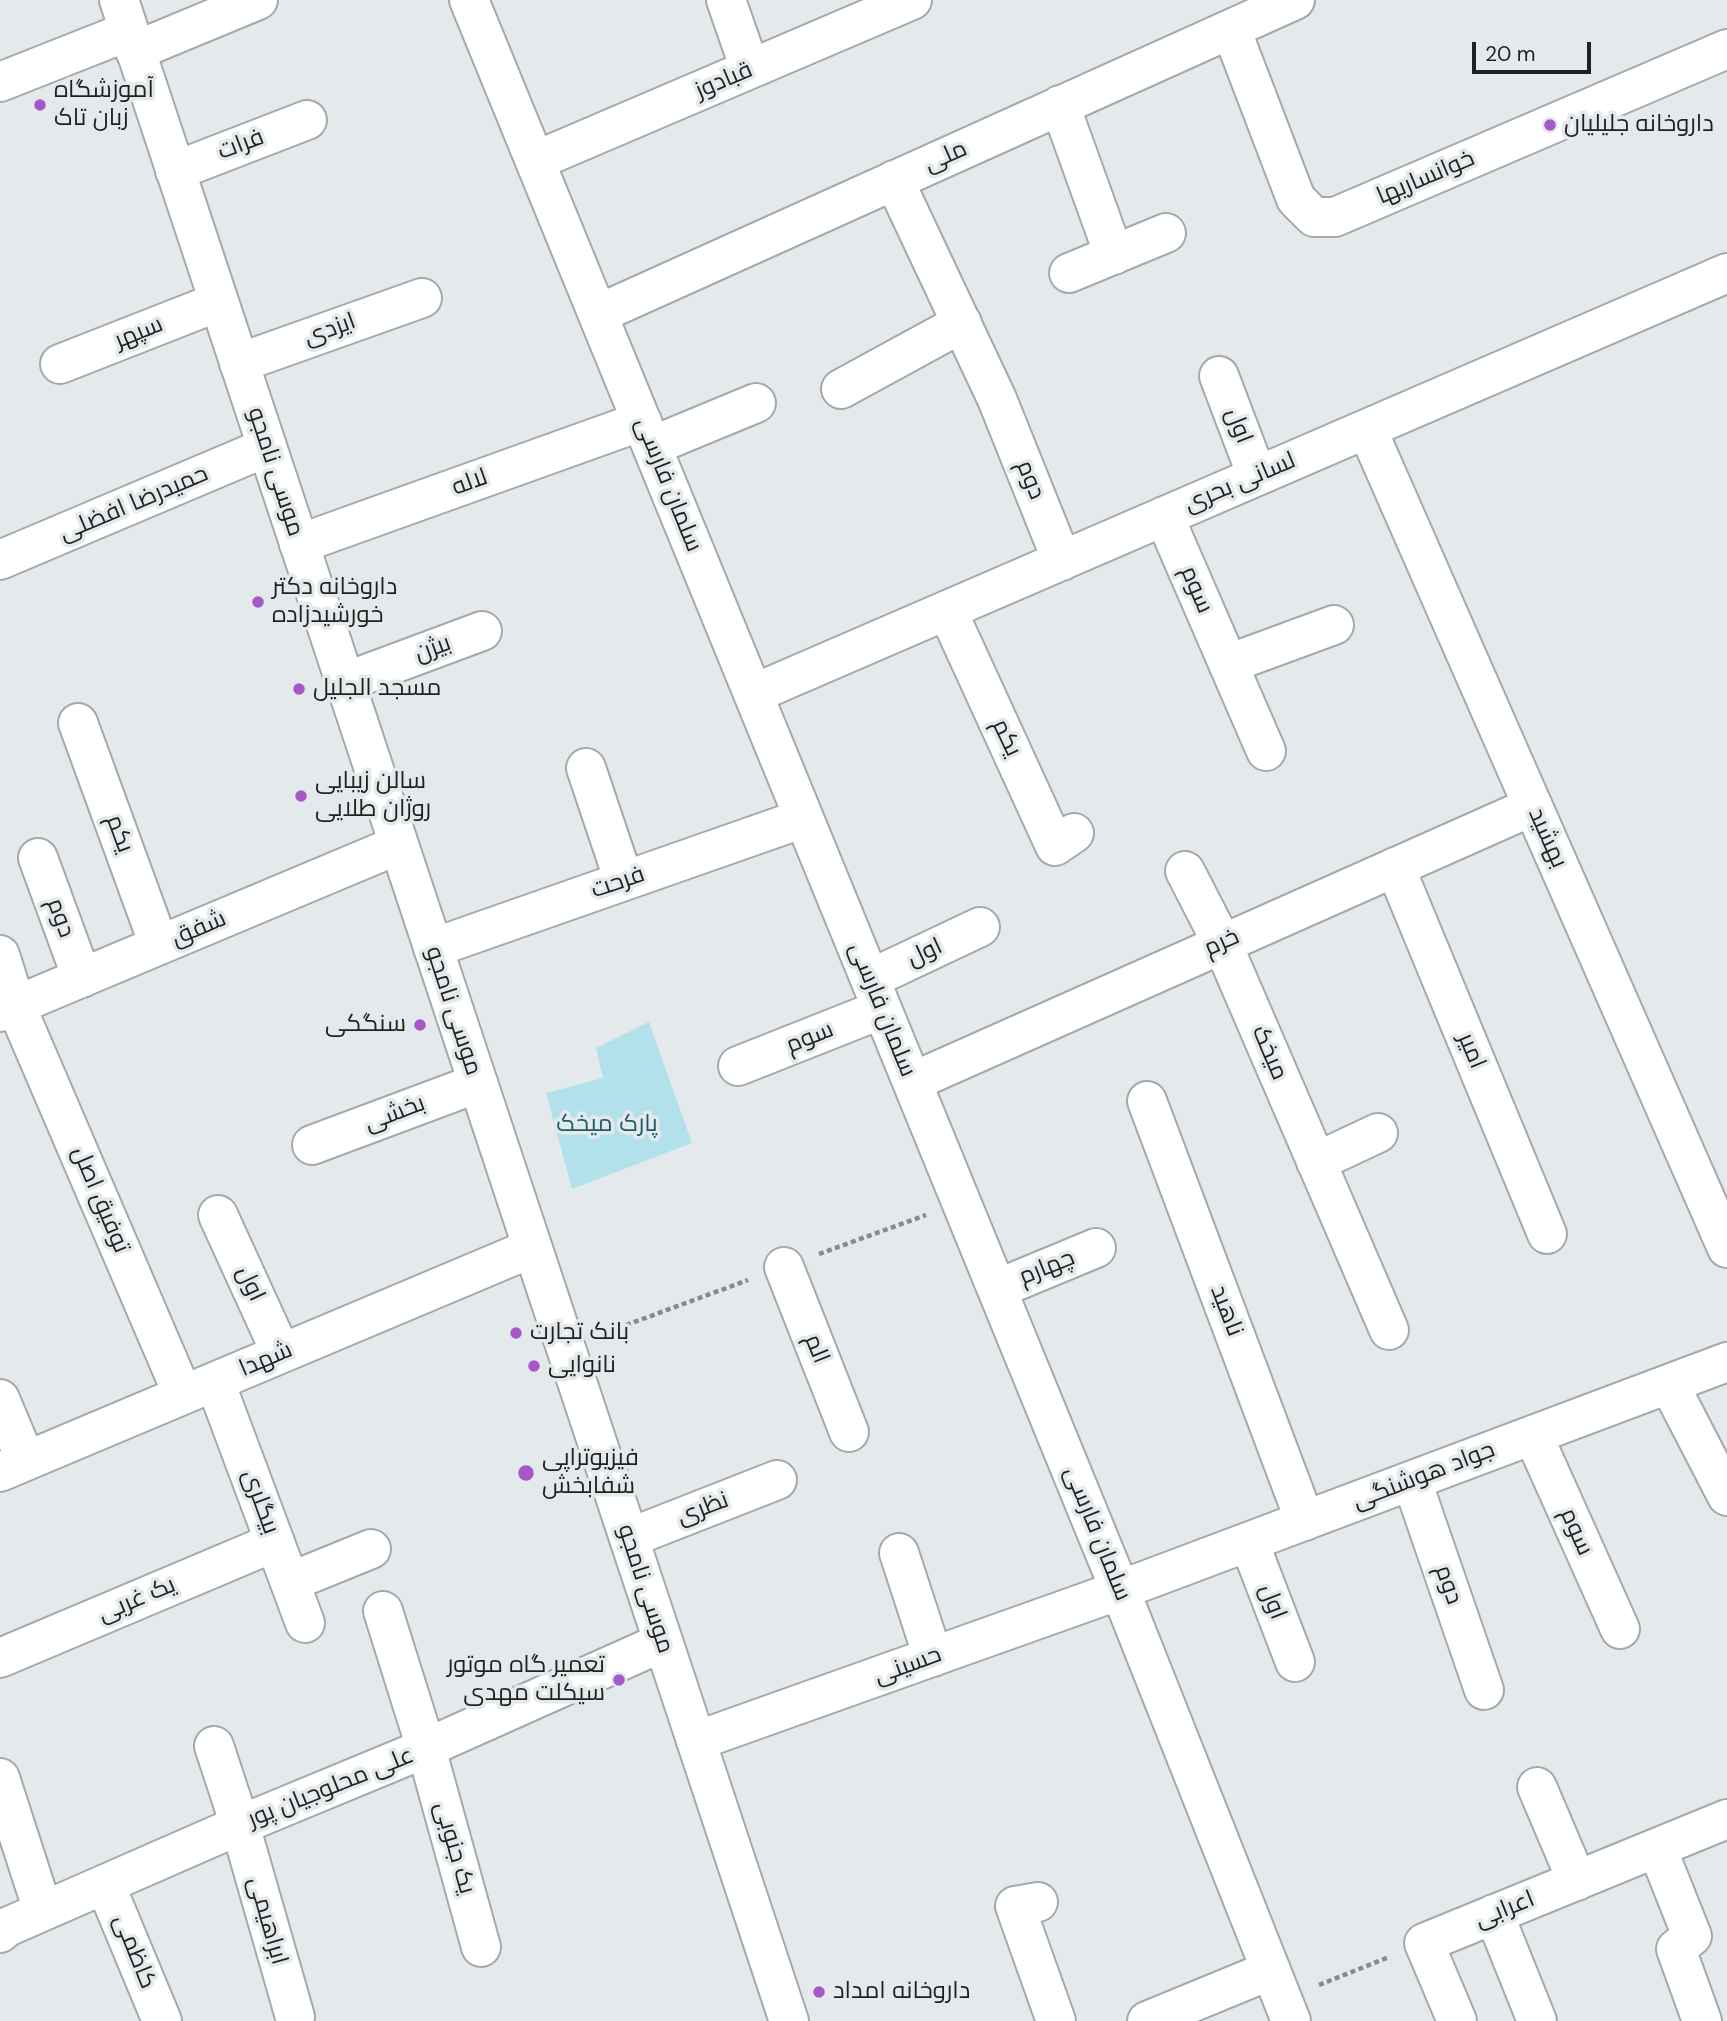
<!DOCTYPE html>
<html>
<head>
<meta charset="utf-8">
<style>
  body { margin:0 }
  #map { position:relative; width:1727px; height:2021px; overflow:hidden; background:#e4eaeb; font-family:"DM Sans",sans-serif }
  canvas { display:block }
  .scale { position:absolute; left:1472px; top:42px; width:119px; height:32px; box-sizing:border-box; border:4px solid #1f2121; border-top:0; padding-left:9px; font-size:21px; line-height:24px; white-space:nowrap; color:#1f2121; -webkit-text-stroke:5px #e4eaeb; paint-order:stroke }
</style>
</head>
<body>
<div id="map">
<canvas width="1727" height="2021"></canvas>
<div class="scale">20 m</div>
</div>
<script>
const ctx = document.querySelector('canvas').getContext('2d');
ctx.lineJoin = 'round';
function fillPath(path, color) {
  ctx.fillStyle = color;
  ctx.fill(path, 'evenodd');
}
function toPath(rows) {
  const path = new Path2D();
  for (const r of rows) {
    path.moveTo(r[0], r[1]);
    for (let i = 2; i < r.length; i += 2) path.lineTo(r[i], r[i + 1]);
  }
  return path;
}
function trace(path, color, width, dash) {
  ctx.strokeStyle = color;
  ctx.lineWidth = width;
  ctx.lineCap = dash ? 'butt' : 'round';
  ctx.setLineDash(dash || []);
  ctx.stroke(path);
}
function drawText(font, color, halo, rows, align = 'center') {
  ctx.font = font + ' "DM Sans",Cairo,sans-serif';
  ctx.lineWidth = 7;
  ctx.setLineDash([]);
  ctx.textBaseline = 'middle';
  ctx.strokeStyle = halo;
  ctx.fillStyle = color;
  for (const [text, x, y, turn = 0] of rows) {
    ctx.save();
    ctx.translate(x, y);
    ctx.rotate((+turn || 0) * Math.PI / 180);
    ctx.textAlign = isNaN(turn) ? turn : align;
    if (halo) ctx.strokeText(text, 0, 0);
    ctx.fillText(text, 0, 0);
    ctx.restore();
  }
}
fillPath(toPath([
  [649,1022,692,1143,572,1189,546,1093,603,1078,596,1048]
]), '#b2e1ec');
const minor = toPath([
  [469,0,1120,1590,1291,2021],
  [726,0,750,69],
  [1231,29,1296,199,1314,217,1335,217,1727,49],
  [135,51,258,0],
  [0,82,129,31],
  [1060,105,1114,255],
  [535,161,912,0],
  [175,171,307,120],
  [894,180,997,399,1062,561],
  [1069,273,1166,233],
  [598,314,1295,0],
  [239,363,422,298],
  [60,364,218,302],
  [1219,376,1257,476],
  [841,389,962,323],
  [1367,429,1727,1248],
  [652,446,756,403],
  [1164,516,1266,751],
  [299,544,642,421],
  [0,560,267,447],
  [947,610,1055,846,1074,833],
  [1228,664,1334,625],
  [345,682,482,631],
  [753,694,1727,273],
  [78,723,159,945],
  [586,768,624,881],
  [38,858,82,978],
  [1395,867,1547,1234],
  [1185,871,1222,943,1389,1330],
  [433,948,804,818],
  [0,955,16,1006,183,1395],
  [870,979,980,927],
  [0,1012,398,845],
  [738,1066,882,1009],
  [912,1082,1533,806],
  [1147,1101,1305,1521],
  [312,1145,478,1083],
  [1316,1162,1378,1133],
  [218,1215,281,1353],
  [784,1267,849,1432],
  [997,1289,1096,1248],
  [215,1382,305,1623],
  [1669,1384,1727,1496],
  [0,1399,26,1461],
  [1533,1435,1620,1629],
  [0,1472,532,1248],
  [1412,1481,1484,1690],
  [629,1538,777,1480],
  [1249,1542,1295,1662],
  [899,1553,933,1657],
  [290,1582,371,1549],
  [383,1611,426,1748,481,1947],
  [0,1658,275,1542],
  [696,1741,1120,1590,1727,1362],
  [214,1746,240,1825,295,2017],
  [0,1778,43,1911],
  [1537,1787,1577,1881],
  [1657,1848,1692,1936,1676,1949,1702,2021],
  [105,1884,162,2021],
  [1038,1902,1015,1906,1056,2021],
  [1494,1914,1537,2021],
  [0,1933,7,1927,240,1825,426,1748,663,1642],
  [1147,2021,1271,1970],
  [1457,2021,1424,1943,1727,1819]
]);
const major = toPath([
  [119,0,789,2021]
]);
trace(minor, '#a4a9ab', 42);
trace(major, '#a4a9ab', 42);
trace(toPath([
  [819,1254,926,1215],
  [602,1334,748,1280],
  [1319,1985,1389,1957]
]), '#868a8a', 4.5, [5, 3.5]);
trace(minor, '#fff', 38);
trace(major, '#fff', 38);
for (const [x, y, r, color] of [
  [40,105,7,"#a658c9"],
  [1550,125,7,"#a658c9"],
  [258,602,7,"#a658c9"],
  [299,689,7,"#a658c9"],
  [301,796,7,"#a658c9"],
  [420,1025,7,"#a658c9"],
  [516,1333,7,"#a658c9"],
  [534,1366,7,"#a658c9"],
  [526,1473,9,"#a658c9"],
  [619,1680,7,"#a658c9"],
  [819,1992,7,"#a658c9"]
]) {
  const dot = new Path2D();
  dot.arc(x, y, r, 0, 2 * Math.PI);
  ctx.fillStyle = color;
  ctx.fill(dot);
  trace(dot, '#e4eaeb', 2.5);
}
drawText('24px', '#1f2121', '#e4eaeb', [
  ["قبادوز",724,81,-23],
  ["فرات",241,145,-21],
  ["ملی",946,157,-24],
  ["خوانساریها",1426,178,-23],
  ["ایزدی",330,330,-20],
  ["سپهر",139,333,-22],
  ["اول",1238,426,69],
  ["موسی نامجو",275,472,72],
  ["دوم",1030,480,68],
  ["لاله",470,483,-20],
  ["لسانی بحری",1240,483,-23],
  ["سلمان فارسی",668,485,68],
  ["حمیدرضا افضلی",134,504,-23],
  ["سوم",1196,590,67],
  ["بیژن",433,649,-20],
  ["یکم",1006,738,65],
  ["یکم",119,834,70],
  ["بهشید",1547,838,66],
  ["فرحت",618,883,-19],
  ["دوم",60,918,70],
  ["شفق",199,929,-23],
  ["خرم",1222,943,-24],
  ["اول",925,953,-25],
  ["سلمان فارسی",882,1010,68],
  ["موسی نامجو",453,1011,72],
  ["سوم",810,1038,-22],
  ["امیر",1471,1051,67],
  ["میخک",1269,1053,67],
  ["بخشی",395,1114,-21],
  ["توفیق اصل",100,1200,67],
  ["چهارم",1047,1268,-22],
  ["اول",250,1284,65],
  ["ناهید",1226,1311,69],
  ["الم",816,1349,68],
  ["شهدا",266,1360,-23],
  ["جواد هوشنگی",1424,1476,-21],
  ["بیگلری",260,1502,70],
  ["نظری",703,1509,-21],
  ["سوم",1576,1532,66],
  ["سلمان فارسی",1097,1534,68],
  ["دوم",1448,1585,71],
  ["موسی نامجو",645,1589,72],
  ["یک غربی",137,1600,-23],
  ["اول",1272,1602,69],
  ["حسینی",908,1666,-20],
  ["علی محلوجیان پور",331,1788,-22],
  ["یک جنوبی",454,1848,74],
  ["اعرابی",1505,1910,-22],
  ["ابراهیمی",267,1921,74],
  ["کاظمی",134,1952,68]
]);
drawText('24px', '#1f2121', '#e4eaeb', [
  ["آموزشگاه",54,91],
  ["زبان تاک",54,119],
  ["داروخانه جلیلیان",1564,125],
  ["داروخانه دکتر",272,588],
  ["خورشیدزاده",272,616],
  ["مسجد الجلیل",313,689],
  ["سالن زیبایی",315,782],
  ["روژان طلایی",315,810],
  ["سنگکی",406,1025,"right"],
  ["بانک تجارت",530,1333],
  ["نانوایی",548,1366],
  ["فیزیوتراپی",542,1459],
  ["شفابخش",542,1487],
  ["تعمیر گاه موتور",605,1666,"right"],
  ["سیکلت مهدی",605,1694,"right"],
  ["داروخانه امداد",833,1992]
], 'left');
drawText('24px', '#1c5c69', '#e4eaeb', [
  ["پارک میخک",607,1125]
]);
</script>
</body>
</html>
